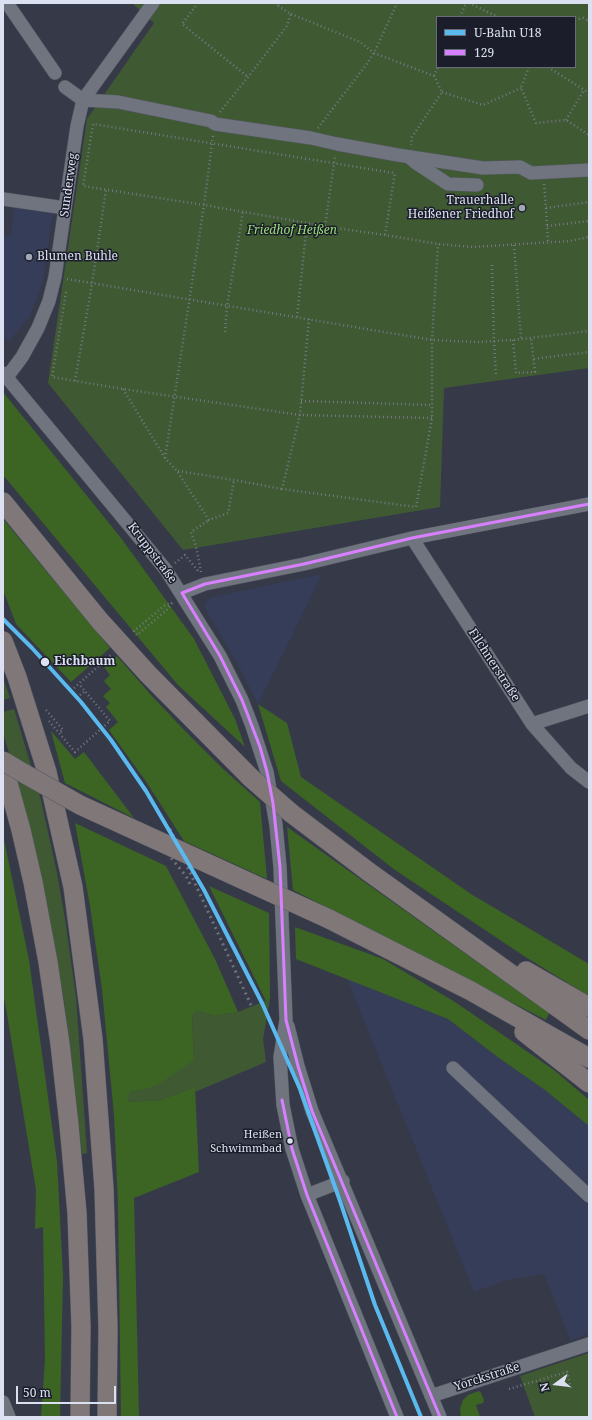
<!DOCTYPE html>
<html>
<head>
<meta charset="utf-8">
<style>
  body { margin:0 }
  #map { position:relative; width:592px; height:1420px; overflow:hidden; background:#363a48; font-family:"Noto Serif",serif }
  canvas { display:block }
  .frame { position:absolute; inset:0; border:4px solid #dce1f1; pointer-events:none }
  .legend { position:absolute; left:436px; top:16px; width:140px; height:52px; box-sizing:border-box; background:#1b1e2a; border:1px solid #686c7a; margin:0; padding:5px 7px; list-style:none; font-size:12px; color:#dce1f1 }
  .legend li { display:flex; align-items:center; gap:8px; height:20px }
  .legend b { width:20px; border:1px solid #686c7a }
  .north { position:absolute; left:536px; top:1364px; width:40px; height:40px; -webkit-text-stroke:3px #1b1e2a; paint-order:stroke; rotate:255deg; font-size:11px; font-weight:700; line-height:16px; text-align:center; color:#dce1f1 }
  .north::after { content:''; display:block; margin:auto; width:14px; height:18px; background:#dce1f1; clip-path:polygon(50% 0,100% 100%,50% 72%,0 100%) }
  .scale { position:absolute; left:16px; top:1386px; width:100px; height:18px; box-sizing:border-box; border:2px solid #dce1f1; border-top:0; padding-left:5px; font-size:12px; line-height:14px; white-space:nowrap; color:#dce1f1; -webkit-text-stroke:3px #1b1e2a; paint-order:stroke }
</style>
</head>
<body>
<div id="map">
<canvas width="592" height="1420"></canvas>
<div class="frame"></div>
<ul class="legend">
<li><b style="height:5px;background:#5ab9ee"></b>U-Bahn U18</li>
<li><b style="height:5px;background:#d880ff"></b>129</li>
</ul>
<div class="north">N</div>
<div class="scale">50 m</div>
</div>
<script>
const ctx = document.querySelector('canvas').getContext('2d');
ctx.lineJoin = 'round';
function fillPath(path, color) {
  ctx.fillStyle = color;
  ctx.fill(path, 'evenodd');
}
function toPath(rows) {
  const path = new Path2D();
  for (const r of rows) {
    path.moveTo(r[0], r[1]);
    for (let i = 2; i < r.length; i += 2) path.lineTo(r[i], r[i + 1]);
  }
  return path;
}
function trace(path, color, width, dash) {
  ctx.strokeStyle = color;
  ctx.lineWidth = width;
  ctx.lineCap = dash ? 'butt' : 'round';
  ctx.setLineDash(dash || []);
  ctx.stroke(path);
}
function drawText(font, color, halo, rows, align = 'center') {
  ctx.font = font + ' "Noto Serif",serif';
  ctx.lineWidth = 3;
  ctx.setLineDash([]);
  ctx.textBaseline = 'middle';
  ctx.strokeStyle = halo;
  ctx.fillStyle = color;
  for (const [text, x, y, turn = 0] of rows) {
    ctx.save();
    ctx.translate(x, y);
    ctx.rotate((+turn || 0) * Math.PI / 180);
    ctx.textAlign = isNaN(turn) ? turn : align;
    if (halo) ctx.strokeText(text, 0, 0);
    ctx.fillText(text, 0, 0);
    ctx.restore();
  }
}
fillPath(toPath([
  [15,203,53,211,43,281,30,316,9,342,3,335,3,236,11,236],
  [322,574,258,704,243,674,205,608,207,601,212,597],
  [347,978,448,1019,499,1058,545,1090,589,1126,589,1333,571,1341,544,1274,506,1280,474,1292]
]), '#353d59');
fillPath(toPath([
  [132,3,589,3,589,368,444,388,440,507,183,550,48,383,87,119,154,23],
  [437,17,575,17,575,67,437,67],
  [3,678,10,698,3,700],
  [14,709,40,796,57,873,65,919,76,997,87,1153,82,1154,64,1000,50,921,26,815,18,782,3,733,3,712],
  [270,999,263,1039,266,1062,195,1092,195,1087,160,1100,128,1102,130,1092,143,1090,194,1060,192,1014,197,1010,213,1016,238,1012],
  [589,1353,589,1417,535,1417,520,1376]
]), '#3f5a33');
fillPath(toPath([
  [3,392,121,538,194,639,235,719,245,747,178,685,3,475],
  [3,519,110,648,71,682,16,624,3,590],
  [117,656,151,695,186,732,222,768,260,802,267,879,184,841,147,783,109,730,118,722,106,707,110,703,103,696,111,689,104,681,110,675,104,667],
  [258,704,287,723,301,777,471,894,589,964,589,996,524,956,395,870,281,781],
  [51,731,75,759,84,752,134,818,65,783],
  [75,823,166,866,215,959,238,1012,213,1016,197,1010,192,1015,194,1060,159,1084,143,1090,130,1092,128,1102,160,1100,195,1087,199,1172,134,1198,139,1417,121,1417,118,1204,114,1115,102,989,90,906],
  [287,827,549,1013,546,1020,293,890],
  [3,835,29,960,57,1162,63,1275,60,1417,41,1417,45,1360,43,1227,35,1229,36,1190,5,1002,3,996],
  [209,886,269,913,270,999,266,1001],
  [295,927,383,959,455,1002,554,1070,589,1100,589,1126,545,1090,499,1058,448,1019,296,959],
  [479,1391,481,1393,484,1400,483,1403,476,1405,480,1417,461,1417,460,1409,463,1400,468,1395]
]), '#3c6524');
const minor = toPath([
  [7,3,55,73],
  [65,87,83,100,118,102,211,121,215,124,311,138,337,144,398,155,483,168,520,167,531,173,589,170],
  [409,157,416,163,448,184,477,185],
  [3,199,65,208],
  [3,373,166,570,220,656,242,700,252,726,267,772,276,825,280,867,286,1020,280,1057,283,1105,292,1149,307,1195,397,1417],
  [7,377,22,357,38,328,49,301,55,277,77,126,83,100,153,3],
  [412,538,532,724,571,768,589,782],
  [182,593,205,584,304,564,412,538,589,504],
  [532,724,589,706],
  [288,1026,298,1066,312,1111,440,1417],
  [453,1068,589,1196],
  [307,1195,343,1181],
  [431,1396,589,1344],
  [3,1402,9,1417]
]);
const highway = toPath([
  [3,502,100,621,148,674,251,778],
  [3,641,17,677,47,772,73,887,93,1039,104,1189,108,1329,107,1417],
  [3,765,21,830,33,882,48,962,60,1044,69,1125,77,1213,81,1327,80,1417],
  [291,813,369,872,589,1030],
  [329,919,471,991,589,1058],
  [526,971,589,1007],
  [524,1032,589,1083]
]);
trace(minor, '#555864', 14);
trace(highway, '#555864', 20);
trace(toPath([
  [198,3,182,24,248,77],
  [273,3,277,5],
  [469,3,498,17],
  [291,14,360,42,374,53,434,76,442,92,412,137,411,145],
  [460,17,466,3],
  [575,20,583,18,589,21],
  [529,67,521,88,536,123,566,120,589,135],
  [548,67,589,93],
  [434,76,438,67],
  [442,92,483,105,521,88],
  [220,112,248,77,287,26,291,14,277,5,279,3],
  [566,120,584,90],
  [318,128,366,65,374,53,397,3],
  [213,136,204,205,336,228,385,235,438,244,473,247,570,241,589,237],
  [544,184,546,208,589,202],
  [546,208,548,241],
  [325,226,335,156],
  [547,226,589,221],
  [385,235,395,172],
  [514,245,521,339],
  [492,265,494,341,496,375],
  [67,279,432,340,477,342,513,340,589,331],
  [66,292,52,377,123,389,300,415,432,418],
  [297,317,307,223],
  [309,319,300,415,282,489,416,507,432,418,432,340,438,244],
  [225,332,227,306,243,212],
  [513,340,516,373,535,372,531,338],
  [534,359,589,352],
  [75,381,92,284,106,190],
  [123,389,165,458,177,471,209,520,228,513,234,480],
  [301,401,432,405],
  [165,458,204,205,83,186,93,124,394,173],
  [178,471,234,480,282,489],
  [175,563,185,555,199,572],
  [201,572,196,546,191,532,209,520],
  [172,603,168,609,137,635,135,633,134,631,165,605,172,603],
  [74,688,111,655],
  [80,695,85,691],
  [3,706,4,706],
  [46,710,63,730,59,733],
  [49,721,75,752,110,721,79,684],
  [509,1389,567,1372,571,1389]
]), '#757882', 2.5, [1, 3]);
trace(minor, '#70747f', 13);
trace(highway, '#7f7778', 19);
trace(toPath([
  [170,829,251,1005],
  [152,835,186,876,190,884]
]), '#6e717e', 3, [2, 4]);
const highwayBridge = toPath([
  [3,761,18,770,80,805,329,919],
  [251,778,291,813]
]);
trace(highwayBridge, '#555864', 20, []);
trace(highwayBridge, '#7f7778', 19);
trace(toPath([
  [182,593,220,656,242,700,260,747,267,772,273,803,280,867,286,1020,298,1066,312,1111,440,1417],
  [182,593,205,584,304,564,412,538,589,504],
  [282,1100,292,1149,307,1195,397,1417]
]), '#d880ff', 3);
trace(toPath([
  [3,619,32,648,81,702,111,740,146,791,204,890,262,1003,300,1089,340,1201,375,1305,421,1417]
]), '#5ab9ee', 4);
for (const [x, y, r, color] of [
  [522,208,4,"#a2a7b6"],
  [29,257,4,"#a2a7b6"],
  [45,662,5,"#dce1f1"],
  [290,1141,3.5,"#dce1f1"]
]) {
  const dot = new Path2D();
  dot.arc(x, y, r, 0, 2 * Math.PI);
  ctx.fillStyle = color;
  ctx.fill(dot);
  trace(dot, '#1b1e2a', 1.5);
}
drawText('11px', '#dce1f1', '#1b1e2a', [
  ["Heißen",282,1135],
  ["Schwimmbad",282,1149]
], 'right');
drawText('12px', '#dce1f1', '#1b1e2a', [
  ["Sunderweg",69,185,-82],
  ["Kruppstraße",152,553,53],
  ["Filchnerstraße",494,665,57],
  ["Yorckstraße",487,1377,-18]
]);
drawText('12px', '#dce1f1', '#1b1e2a', [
  ["Trauerhalle",514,201],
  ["Heißener Friedhof",514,215],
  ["Blumen Buhle",37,257,"left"]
], 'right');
drawText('italic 12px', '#9add76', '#1b1e2a', [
  ["Friedhof Heißen",292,231]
]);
drawText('bold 12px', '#dce1f1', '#1b1e2a', [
  ["Eichbaum",54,662]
], 'left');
</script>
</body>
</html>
